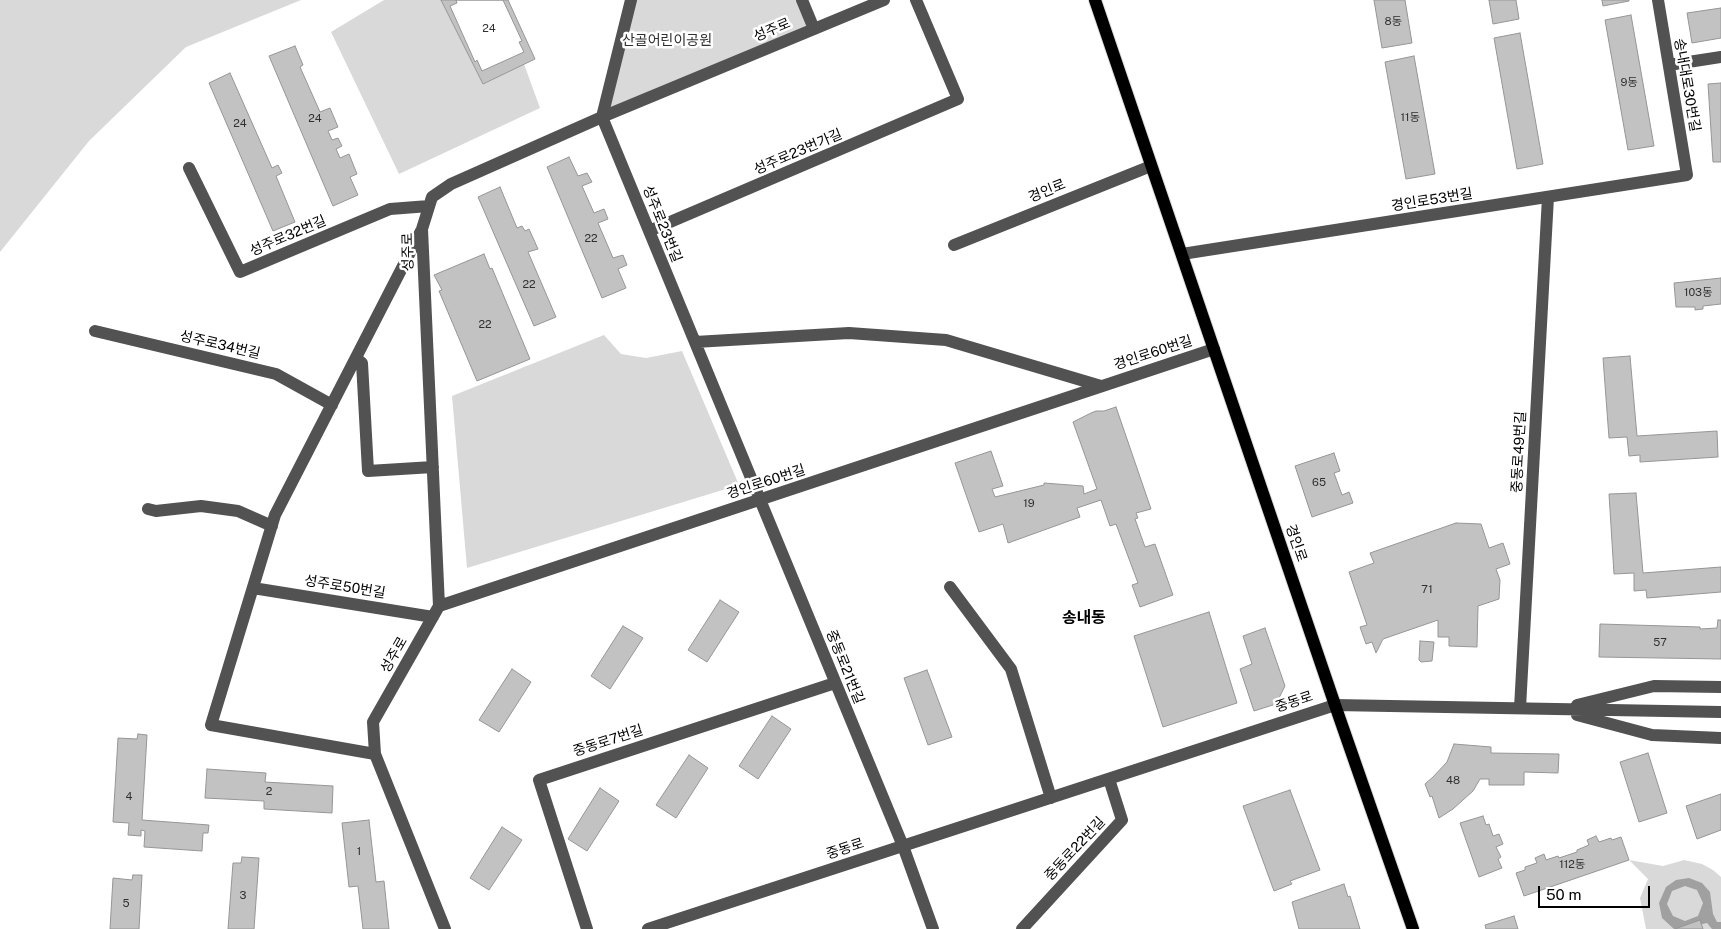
<!DOCTYPE html>
<html>
<head>
<meta charset="utf-8">
<style>
  body { margin:0 }
  #map { position:relative; width:1721px; height:929px; overflow:hidden; background:#fff; font-family:"Public Sans",sans-serif }
  canvas { display:block }
  .scale { position:absolute; left:1538px; top:886px; width:112px; height:22px; box-sizing:border-box; border:2px solid #000; border-top:0; padding-left:6px; font-size:15px; line-height:18px; white-space:nowrap; color:#000; -webkit-text-stroke:4px #fff; paint-order:stroke }
</style>
</head>
<body>
<div id="map">
<canvas width="1721" height="929"></canvas>
<div class="scale">50 m</div>
</div>
<script>
const ctx = document.querySelector('canvas').getContext('2d');
ctx.lineJoin = 'round';
function fillPath(path, color) {
  ctx.fillStyle = color;
  ctx.fill(path, 'evenodd');
}
function toPath(rows) {
  const path = new Path2D();
  for (const r of rows) {
    path.moveTo(r[0], r[1]);
    for (let i = 2; i < r.length; i += 2) path.lineTo(r[i], r[i + 1]);
  }
  return path;
}
function trace(path, color, width, dash) {
  ctx.strokeStyle = color;
  ctx.lineWidth = width;
  ctx.lineCap = dash ? 'butt' : 'round';
  ctx.setLineDash(dash || []);
  ctx.stroke(path);
}
function drawText(font, color, halo, rows, align = 'center') {
  ctx.font = font + ' "Public Sans","Noto Sans KR",sans-serif';
  ctx.lineWidth = 5;
  ctx.setLineDash([]);
  ctx.textBaseline = 'middle';
  ctx.strokeStyle = halo;
  ctx.fillStyle = color;
  for (const [text, x, y, turn = 0] of rows) {
    ctx.save();
    ctx.translate(x, y);
    ctx.rotate((+turn || 0) * Math.PI / 180);
    ctx.textAlign = isNaN(turn) ? turn : align;
    if (halo) ctx.strokeText(text, 0, 0);
    ctx.fillText(text, 0, 0);
    ctx.restore();
  }
}
fillPath(toPath([
  [0,0,301,0,186,47,89,141,0,252],
  [384,0,441,0,483,84,524,64,540,108,399,174,331,32],
  [635,0,798,0,809,28,608,110],
  [604,335,621,354,646,358,682,351,739,485,467,568,452,396],
  [1629,860,1663,866,1684,860,1702,864,1713,870,1721,877,1721,928,1705,922,1717,929,1646,929,1640,898,1648,879]
]), '#d9d9d9');
fillPath(toPath([
  [1689,878,1702,883,1710,892,1713,914,1717,922,1721,922,1721,929,1712,929,1707,923,1682,929,1674,929,1662,918,1659,903,1666,887,1676,880],
  [1685,886,1697,890,1703,903,1698,916,1685,921,1673,916,1667,904,1672,891]
]), '#a0a0a0');
const building = toPath([
  [441,0,508,0,535,59,483,84,441,0],
  [456,0,503,0,522,41,519,42,524,52,482,71,477,60,475,62,450,6,457,3,456,0],
  [1374,0,1405,0,1412,43,1382,48,1374,0],
  [1489,0,1516,0,1519,19,1493,24,1489,0],
  [1602,0,1629,0,1629,1,1603,6,1602,0],
  [1721,8,1721,38,1692,43,1687,13,1721,8],
  [1631,15,1654,146,1628,150,1605,20,1631,15],
  [1520,33,1543,164,1517,169,1494,38,1520,33],
  [295,46,303,65,300,67,320,112,330,108,338,127,328,131,332,140,338,138,342,146,336,149,340,158,349,154,357,174,350,177,358,195,333,206,269,56,295,46],
  [1414,56,1435,174,1406,179,1385,62,1414,56],
  [230,73,272,168,278,165,282,173,276,176,295,222,273,231,209,83,230,73],
  [1721,83,1721,162,1713,162,1708,84,1721,83],
  [569,157,578,176,587,173,592,182,582,186,594,213,604,209,608,219,598,223,613,258,623,255,627,265,618,269,626,288,602,298,547,167,569,157],
  [500,187,517,228,522,226,525,231,529,229,538,249,528,252,556,317,534,326,478,197,500,187],
  [484,254,490,269,492,268,530,359,477,381,439,291,442,290,434,275,484,254],
  [1721,278,1721,304,1703,306,1703,309,1695,310,1695,307,1676,307,1674,283,1721,278],
  [1630,356,1637,436,1717,431,1718,457,1640,462,1640,455,1629,456,1627,437,1609,438,1603,358,1630,356],
  [1116,407,1151,509,1136,513,1138,518,1135,519,1145,547,1155,544,1173,595,1140,607,1132,585,1138,583,1116,524,1110,526,1101,500,1077,508,1080,517,1008,543,1003,524,979,532,955,463,991,451,1003,486,992,489,995,497,1044,485,1044,483,1083,486,1084,494,1097,489,1073,422,1091,413,1096,411,1104,411,1116,407],
  [1334,453,1340,471,1334,473,1342,495,1349,492,1353,503,1312,517,1295,466,1334,453],
  [1636,493,1643,573,1721,567,1721,592,1647,598,1646,590,1634,591,1634,573,1614,574,1609,494,1636,493],
  [1456,523,1481,524,1489,548,1503,543,1510,564,1496,569,1500,580,1499,599,1478,606,1477,647,1449,646,1449,637,1438,637,1438,620,1383,639,1376,653,1372,642,1366,644,1360,627,1367,625,1349,572,1374,563,1370,553,1456,523],
  [720,600,739,612,707,662,688,650,720,600],
  [1209,612,1237,703,1163,727,1134,636,1209,612],
  [1718,620,1721,620,1721,659,1599,657,1600,624,1700,627,1700,629,1717,628,1718,620],
  [623,626,643,638,610,689,591,676,623,626],
  [1265,628,1285,686,1276,704,1254,711,1240,669,1252,664,1243,636,1265,628],
  [1420,641,1434,642,1432,661,1421,662,1419,660,1420,641],
  [512,669,531,682,499,732,479,720,512,669],
  [927,670,952,737,928,745,904,678,927,670],
  [772,716,791,729,758,779,739,766,772,716],
  [138,734,147,735,142,820,209,825,208,833,203,833,202,851,144,847,145,831,141,830,141,836,128,835,129,823,113,822,118,738,137,739,138,734],
  [1454,744,1491,747,1491,753,1559,754,1558,773,1524,772,1524,785,1489,785,1489,779,1480,779,1473,791,1453,809,1439,818,1432,796,1430,797,1425,784,1433,777,1447,762,1454,744],
  [1648,753,1667,813,1639,822,1620,762,1648,753],
  [689,755,708,768,676,818,656,805,689,755],
  [207,769,266,773,265,782,333,786,332,813,264,809,264,801,205,798,207,769],
  [600,788,619,801,587,851,568,839,600,788],
  [1290,790,1320,870,1290,881,1292,884,1274,891,1243,806,1290,790],
  [1721,794,1721,830,1697,839,1686,806,1721,794],
  [1483,816,1486,825,1489,824,1493,836,1499,834,1503,844,1496,847,1501,857,1498,859,1502,868,1479,877,1460,823,1483,816],
  [369,820,376,882,384,881,389,929,363,929,358,886,349,887,342,823,369,820],
  [502,827,522,840,489,890,470,878,502,827],
  [1596,836,1599,842,1611,838,1612,840,1621,837,1629,860,1524,896,1516,873,1525,870,1525,867,1537,863,1535,858,1544,854,1546,860,1558,856,1559,858,1577,852,1577,850,1589,845,1587,840,1596,836],
  [242,857,259,858,254,929,228,929,233,863,241,863,242,857],
  [133,875,142,875,139,929,110,929,113,878,132,880,133,875],
  [1344,884,1348,897,1350,896,1360,929,1299,929,1292,902,1344,884],
  [1514,916,1518,929,1486,929,1485,925,1514,916],
  [1700,920,1703,929,1675,929,1700,920]
]);
fillPath(building, '#c2c2c2');
trace(building, '#969696', 1);
const major = toPath([
  [1095,0,1335,705,1413,929]
]);
trace(major, '#dbdbdb', 14);
trace(toPath([
  [802,0,814,29],
  [1669,65,1721,57],
  [602,117,903,846,933,929],
  [602,117,631,0],
  [189,168,240,272,390,209,429,206],
  [649,231,958,99,916,0],
  [954,245,1151,166],
  [1182,254,1687,175,1658,0],
  [95,331,276,374,332,405],
  [695,342,849,333,946,340,1101,386],
  [356,358,362,363,368,471,433,467],
  [148,509,156,511,201,506,238,511,272,526],
  [950,587,1011,669,1051,798],
  [253,588,433,617],
  [439,606,1214,349],
  [1577,705,1654,686,1721,687],
  [1520,708,1548,197],
  [1577,715,1652,735,1721,738],
  [375,754,211,725,275,515,421,231],
  [445,929,375,754,373,722,439,606,422,229,432,197,451,184,602,117,884,0],
  [587,929,539,780,835,683],
  [648,929,1335,705,1721,712],
  [1022,929,1122,820,1109,779]
]), '#525252', 12);
trace(major, '#000', 12);
drawText('11px', '#303030', null, [
  ["8동",1393,22],
  ["24",489,29],
  ["9동",1629,83],
  ["11동",1410,118],
  ["24",315,119],
  ["24",240,124],
  ["22",591,239],
  ["22",529,285],
  ["103동",1698,293],
  ["22",485,325],
  ["65",1319,483],
  ["19",1029,504],
  ["71",1427,590],
  ["57",1660,643],
  ["48",1453,781],
  ["2",269,792],
  ["4",129,797],
  ["1",359,852],
  ["112동",1572,865],
  ["3",243,896],
  ["5",126,904]
]);
drawText('14px', '#000', '#fff', [
  ["성주로",772,30,-23],
  ["송내대로30번길",1687,85,80],
  ["성주로23번가길",798,152,-23],
  ["경인로",1047,191,-22],
  ["경인로53번길",1432,200,-9],
  ["성주로23번길",662,224,68],
  ["성주로32번길",288,236,-23],
  ["성주로",408,252,-91],
  ["성주로34번길",220,345,13],
  ["경인로60번길",1153,353,-18],
  ["중동로49번길",1519,452,-87],
  ["경인로60번길",766,482,-18],
  ["경인로",1296,543,71],
  ["성주로50번길",345,587,9],
  ["성주로",394,655,-60],
  ["중동로21번길",845,667,68],
  ["중동로",1294,702,-18],
  ["중동로7번길",608,741,-18],
  ["중동로",845,849,-18],
  ["중동로22번길",1075,849,-47]
]);
drawText('14px', '#303030', '#fff', [
  ["산골어린이공원",667,41]
]);
drawText('bold 16px', '#000', '#fff', [
  ["송내동",1084,618]
]);
</script>
</body>
</html>
